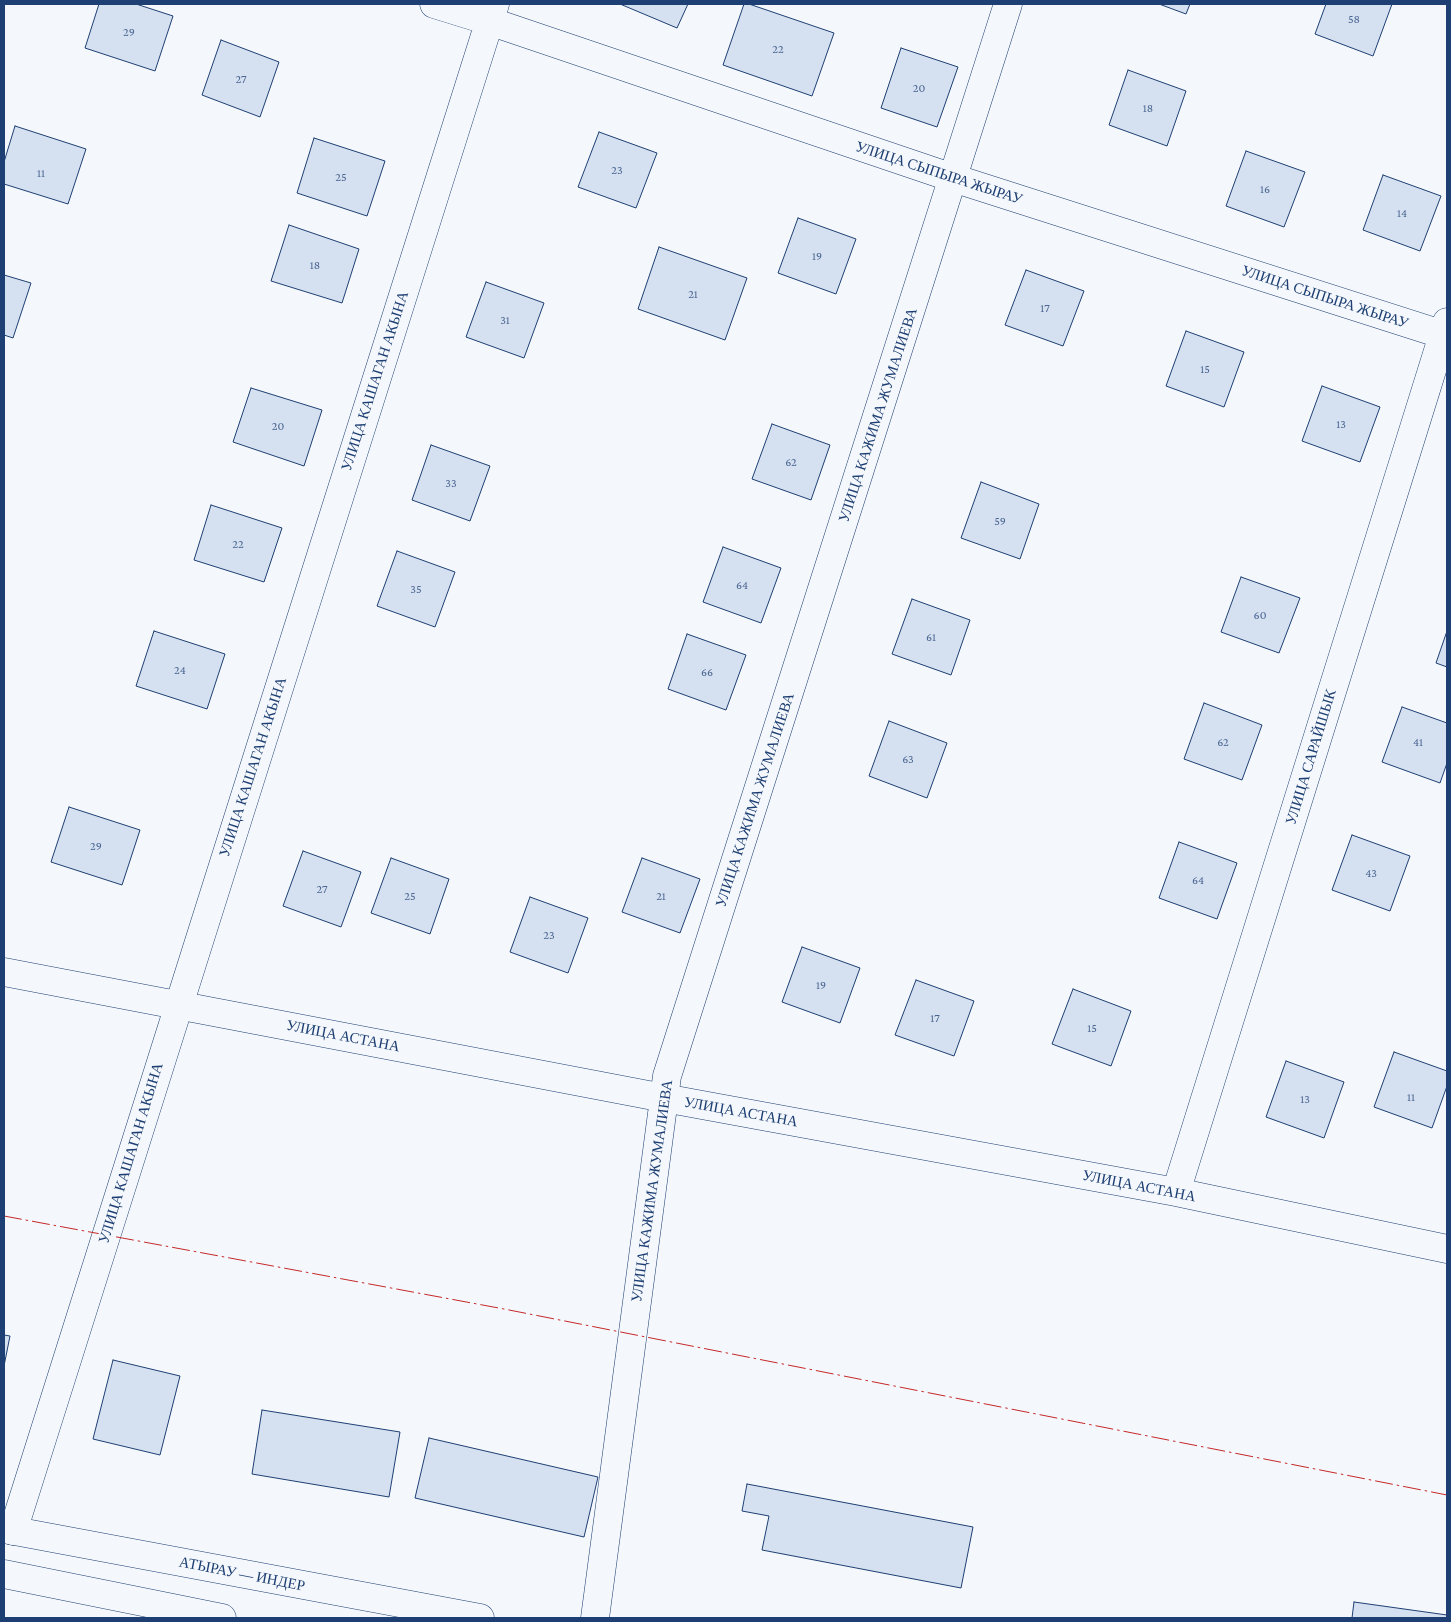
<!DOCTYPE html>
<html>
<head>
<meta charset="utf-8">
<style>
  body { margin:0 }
  #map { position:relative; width:1451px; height:1622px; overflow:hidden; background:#f4f7fb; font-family:"Crimson Pro",serif }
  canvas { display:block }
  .frame { position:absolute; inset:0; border:5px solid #1d3f73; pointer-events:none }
</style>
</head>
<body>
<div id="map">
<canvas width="1451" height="1622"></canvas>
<div class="frame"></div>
</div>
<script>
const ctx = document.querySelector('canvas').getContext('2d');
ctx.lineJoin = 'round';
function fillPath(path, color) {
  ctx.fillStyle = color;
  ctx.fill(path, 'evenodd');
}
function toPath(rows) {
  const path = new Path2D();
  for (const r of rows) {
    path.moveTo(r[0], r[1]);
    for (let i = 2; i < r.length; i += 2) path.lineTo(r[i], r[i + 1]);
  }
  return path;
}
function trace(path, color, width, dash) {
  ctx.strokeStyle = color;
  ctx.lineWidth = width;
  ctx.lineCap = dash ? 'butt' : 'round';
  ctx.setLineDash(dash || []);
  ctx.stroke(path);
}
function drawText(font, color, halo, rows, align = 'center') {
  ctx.font = font + ' "Crimson Pro",serif';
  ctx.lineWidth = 4;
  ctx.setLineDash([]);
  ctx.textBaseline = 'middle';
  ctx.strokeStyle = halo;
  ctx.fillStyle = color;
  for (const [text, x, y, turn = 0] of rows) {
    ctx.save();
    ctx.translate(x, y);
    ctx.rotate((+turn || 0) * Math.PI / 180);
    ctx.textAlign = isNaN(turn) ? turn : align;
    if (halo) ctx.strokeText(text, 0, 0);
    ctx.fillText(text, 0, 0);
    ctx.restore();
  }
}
const building = toPath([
  [99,4,136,4,173,16,155,71,85,48,99,4],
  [620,4,688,4,677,28,620,4],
  [744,4,749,4,834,33,812,96,723,65,744,4],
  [1159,4,1190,4,1186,14,1159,4],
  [1326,4,1392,4,1373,56,1315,34,1326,4],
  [221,40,279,62,260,117,202,95,221,40],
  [901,48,958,67,937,127,881,108,901,48],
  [1128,70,1186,91,1167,146,1109,125,1128,70],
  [15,126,86,149,68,204,4,184,4,162,15,126],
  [599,132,657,153,636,208,578,187,599,132],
  [314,138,385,161,367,216,297,193,314,138],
  [1246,151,1305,172,1284,227,1226,206,1246,151],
  [1383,175,1441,196,1420,251,1363,230,1383,175],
  [798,218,856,239,836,294,778,273,798,218],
  [289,225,359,249,342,303,271,281,289,225],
  [659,247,747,278,725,340,638,309,659,247],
  [1026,270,1084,291,1063,346,1005,325,1026,270],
  [4,275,31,283,13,338,4,335,4,275],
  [486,282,544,303,524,358,466,337,486,282],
  [1186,331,1244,352,1224,407,1166,386,1186,331],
  [1322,386,1380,407,1360,462,1302,441,1322,386],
  [251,388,322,410,304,466,233,442,251,388],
  [772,424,830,445,811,500,752,479,772,424],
  [431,445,490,466,470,521,412,500,431,445],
  [981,482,1039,504,1020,559,961,538,981,482],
  [211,505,282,528,264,582,194,560,211,505],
  [723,547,781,568,761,623,703,602,723,547],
  [397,551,455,572,435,627,377,606,397,551],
  [1241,577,1300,598,1279,653,1221,632,1241,577],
  [912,599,970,620,951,675,892,654,912,599],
  [154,631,225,654,207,709,136,686,154,631],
  [1447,631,1447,667,1436,663,1447,631],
  [687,634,746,655,726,710,668,689,687,634],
  [1204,703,1262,725,1242,780,1184,759,1204,703],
  [1402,707,1447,723,1447,763,1440,783,1382,762,1402,707],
  [889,721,947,743,927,798,869,776,889,721],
  [69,807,140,830,122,885,51,862,69,807],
  [1352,835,1410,856,1390,911,1332,890,1352,835],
  [1179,842,1237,863,1217,919,1159,898,1179,842],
  [303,851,361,872,341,927,283,906,303,851],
  [391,858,449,879,430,934,371,913,391,858],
  [642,858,700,879,680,933,622,912,642,858],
  [530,897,588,918,568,973,510,952,530,897],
  [802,947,860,968,840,1023,782,1002,802,947],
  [916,980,974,1001,954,1056,895,1035,916,980],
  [1073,989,1131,1011,1111,1066,1052,1044,1073,989],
  [1394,1052,1447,1071,1447,1086,1432,1128,1374,1107,1394,1052],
  [1286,1061,1344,1082,1324,1138,1266,1117,1286,1061],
  [4,1335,10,1336,4,1366,4,1335],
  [113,1360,180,1376,160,1455,93,1439,113,1360],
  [262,1410,400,1432,389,1497,252,1474,262,1410],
  [429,1438,598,1477,584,1537,415,1498,429,1438],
  [747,1484,973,1527,961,1588,762,1550,769,1516,742,1511,747,1484],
  [1354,1602,1447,1615,1447,1618,1352,1618,1354,1602]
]);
fillPath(building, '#d5e0f0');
trace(building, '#1d3f73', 1);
const minor = toPath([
  [434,4,489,21,953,178,1447,336],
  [4,972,664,1098,1176,1192,1447,1249],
  [1176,1192,1447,322],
  [13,1531,495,4],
  [595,1618,667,1076,1008,4]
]);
const secondary = toPath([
  [4,1529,480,1618],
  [4,1574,222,1618]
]);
trace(minor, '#1d3f73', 29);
trace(secondary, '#1d3f73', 29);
trace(minor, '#f4f7fb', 28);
trace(secondary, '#f4f7fb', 28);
trace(toPath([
  [4,1216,504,1309,1447,1495]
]), '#c62828', 1, [18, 4, 2.5, 4]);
drawText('12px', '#4b6792', null, [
  ["58",1354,19],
  ["29",129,32],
  ["22",778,49],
  ["27",241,79],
  ["20",919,88],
  ["18",1148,108],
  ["23",617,170],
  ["11",41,173],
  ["25",341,177],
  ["16",1265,189],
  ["14",1402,213],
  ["19",817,256],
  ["18",315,265],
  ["21",693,294],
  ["17",1045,308],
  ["31",505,320],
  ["15",1205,369],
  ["13",1341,424],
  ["20",278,426],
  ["62",791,462],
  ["33",451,483],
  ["59",1000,521],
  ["22",238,544],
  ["64",742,585],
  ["35",416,589],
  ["60",1260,615],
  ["61",931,637],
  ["24",180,670],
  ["66",707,672],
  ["62",1223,742],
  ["41",1418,742],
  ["63",908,759],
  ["29",96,846],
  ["43",1371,873],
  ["64",1198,880],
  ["27",322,889],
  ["25",410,896],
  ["21",661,896],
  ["23",549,935],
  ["19",821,985],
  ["17",935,1018],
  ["15",1092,1028],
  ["11",1411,1097],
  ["13",1305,1099]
]);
drawText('15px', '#1d3f73', '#f4f7fb', [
  ["УЛИЦА СЫПЫРА ЖЫРАУ",939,173,18],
  ["УЛИЦА СЫПЫРА ЖЫРАУ",1325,297,18],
  ["УЛИЦА КАШАГАН АКЫНА",375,381,-72],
  ["УЛИЦА КАЖИМА ЖУМАЛИЕВА",878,415,-72],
  ["УЛИЦА САРАЙШЫК",1311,757,-73],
  ["УЛИЦА КАШАГАН АКЫНА",253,767,-72],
  ["УЛИЦА КАЖИМА ЖУМАЛИЕВА",755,800,-72],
  ["УЛИЦА АСТАНА",343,1036,11],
  ["УЛИЦА АСТАНА",741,1112,10],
  ["УЛИЦА КАШАГАН АКЫНА",131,1153,-73],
  ["УЛИЦА АСТАНА",1139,1186,11],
  ["УЛИЦА КАЖИМА ЖУМАЛИЕВА",652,1191,-82],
  ["АТЫРАУ — ИНДЕР",242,1574,11]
]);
</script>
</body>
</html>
